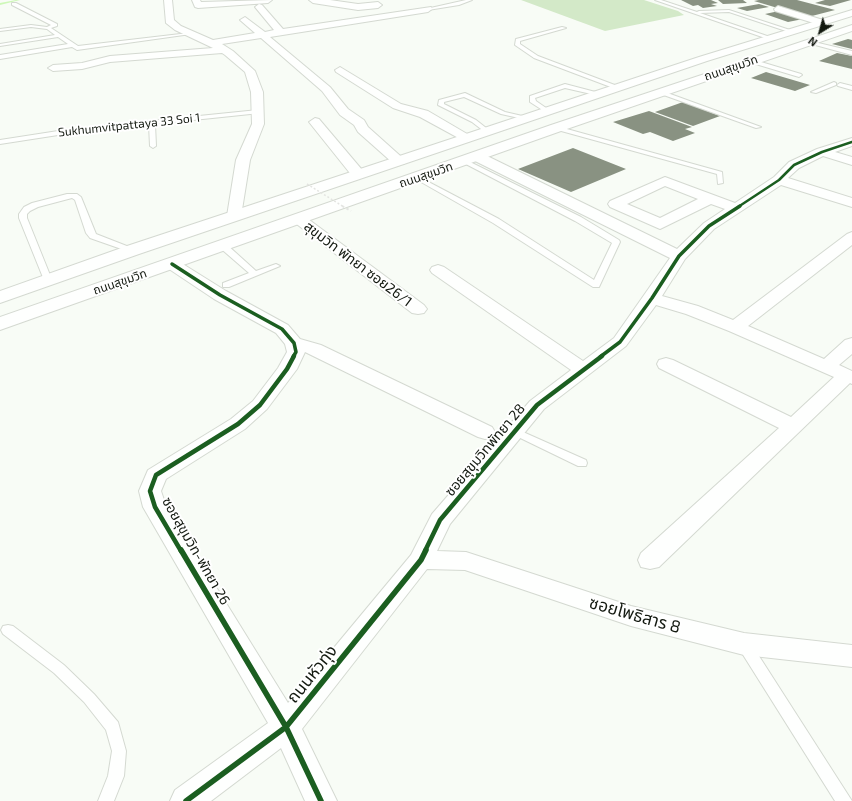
<!DOCTYPE html>
<html>
<head>
<meta charset="utf-8">
<style>
  body { margin:0 }
  #map { position:relative; width:852px; height:801px; overflow:hidden; background:#f8fcf6; font-family:"Exo 2",sans-serif }
  canvas { display:block }
  .north { position:absolute; left:800px; top:12px; width:40px; height:40px; -webkit-text-stroke:3px #fff; paint-order:stroke; rotate:217deg; font-size:11px; font-weight:700; line-height:16px; text-align:center; color:#131910 }
  .north::after { content:''; display:block; margin:auto; width:14px; height:18px; background:#131910; clip-path:polygon(50% 0,100% 100%,50% 72%,0 100%) }
</style>
</head>
<body>
<div id="map">
<canvas width="852" height="801"></canvas>
<div class="north">N</div>
</div>
<script>
const ctx = document.querySelector('canvas').getContext('2d');
ctx.lineJoin = 'round';
function fillPath(path, color) {
  ctx.fillStyle = color;
  ctx.fill(path, 'evenodd');
}
function toPath(rows) {
  const path = new Path2D();
  for (const r of rows) {
    path.moveTo(r[0], r[1]);
    for (let i = 2; i < r.length; i += 2) path.lineTo(r[i], r[i + 1]);
  }
  return path;
}
function trace(path, color, width, dash) {
  ctx.strokeStyle = color;
  ctx.lineWidth = width;
  ctx.lineCap = dash ? 'butt' : 'round';
  ctx.setLineDash(dash || []);
  ctx.stroke(path);
}
function drawText(font, color, halo, rows, align = 'center') {
  ctx.font = font + ' "Exo 2","Noto Sans Thai",sans-serif';
  ctx.lineWidth = 4;
  ctx.setLineDash([]);
  ctx.textBaseline = 'middle';
  ctx.strokeStyle = halo;
  ctx.fillStyle = color;
  for (const [text, x, y, turn = 0] of rows) {
    ctx.save();
    ctx.translate(x, y);
    ctx.rotate((+turn || 0) * Math.PI / 180);
    ctx.textAlign = isNaN(turn) ? turn : align;
    if (halo) ctx.strokeText(text, 0, 0);
    ctx.fillText(text, 0, 0);
    ctx.restore();
  }
}
fillPath(toPath([
  [521,0,644,0,678,11,684,15,605,31]
]), '#d3e9c8');
fillPath(toPath([
  [16,0,20,0,0,5,0,3,16,0]
]), '#cef8b8');
fillPath(toPath([
  [681,0,711,0,718,3,711,4,717,6,703,8,698,5,693,6],
  [718,0,743,0,747,3,723,4],
  [759,0,797,0,835,10,808,17,754,1],
  [825,0,851,0,830,6,815,3],
  [759,4,769,7,747,11,737,8],
  [779,11,803,19,788,22,765,14],
  [848,39,852,40,852,49,832,44],
  [837,53,852,56,852,69,819,61],
  [766,72,810,85,795,91,751,78],
  [683,102,720,116,693,126,655,112],
  [649,111,692,127,685,129,695,133,673,141,650,132,643,134,613,122],
  [573,148,626,169,571,192,518,169]
]), '#899282');
const service = toPath([
  [466,0,472,0,459,5,428,10,426,9,466,0],
  [655,0,661,0,697,12,699,11,729,10,793,31,789,32,729,12,700,13,770,37,768,39,655,0],
  [12,3,16,3,57,24,57,26,51,28,78,46,189,33,191,34,77,50,72,47,0,59,0,55,68,44,58,37,0,46,0,44,55,35,47,29,31,27,0,31,0,29,31,25,47,27,51,25,12,5,12,3],
  [562,27,566,28,520,41,520,44,538,56,620,87,620,89,616,89,534,58,515,45,516,39,562,27],
  [810,41,852,51,852,55,808,43,810,41],
  [751,59,801,74,802,75,799,77,749,62,748,61,751,59],
  [834,82,836,83,836,85,816,93,811,92,834,82],
  [840,83,852,86,852,90,838,86,837,85,840,83],
  [565,84,603,94,600,96,565,88,535,98,536,101,549,110,550,111,547,113,530,102,530,96,565,84],
  [658,91,662,91,761,127,756,128,658,93,658,91],
  [465,93,505,112,531,118,528,120,501,114,464,97,444,102,444,104,476,120,490,131,485,132,472,122,438,105,439,100,465,93],
  [258,110,261,112,260,113,155,124,156,146,153,148,150,146,149,125,71,133,0,144,0,140,71,129,258,110],
  [556,126,722,172,723,183,718,184,717,174,554,129,553,128,556,126],
  [464,159,581,217,619,240,620,242,599,287,593,287,493,223,414,178,419,177,499,219,594,280,612,243,575,221,462,162,462,160,464,159],
  [67,194,77,194,81,197,96,234,137,250,133,252,130,252,90,238,86,233,75,200,72,198,38,207,30,211,27,214,27,218,52,280,48,282,44,280,19,218,19,214,24,207,32,203,67,194],
  [219,243,225,243,256,271,276,264,280,266,229,287,223,287,223,283,249,273,219,247,219,243],
  [514,428,586,460,587,463,586,466,578,466,510,433,509,431,514,428],
  [8,625,13,626,64,665,94,694,118,722,126,751,124,776,114,801,98,801,108,776,112,751,106,730,84,702,54,673,3,634,1,630,3,626,8,625],
  [745,640,750,642,852,801,835,801,740,650,738,646,740,642,745,640]
]);
const minor = toPath([
  [164,0,172,0,174,20,181,26,213,40,255,33,240,20,245,17,265,32,274,30,255,7,259,4,262,5,283,29,431,7,432,9,428,12,270,37,330,87,348,109,364,120,368,127,406,161,404,164,394,164,358,132,354,125,340,115,322,91,261,38,222,44,233,51,255,71,263,92,264,124,250,160,241,216,239,219,229,219,227,216,236,160,252,124,251,92,245,72,225,55,222,53,110,62,82,69,53,71,48,68,53,65,82,63,110,56,213,48,175,30,166,23,164,0],
  [192,0,200,0,201,2,272,0,268,3,198,8,195,7,192,0],
  [309,0,330,0,358,4,378,2,382,5,378,8,358,10,313,3,309,0],
  [778,6,823,20,825,22,820,25,775,11,774,9,778,6],
  [340,67,401,104,428,111,474,138,468,142,464,141,420,117,393,108,336,72,335,70,340,67],
  [315,118,319,119,363,171,365,174,363,177,353,177,309,122,315,118],
  [852,138,852,146,835,152,852,157,852,165,823,156,799,168,788,178,852,198,852,207,781,185,714,229,685,259,662,296,698,306,733,320,847,234,852,232,852,245,748,326,824,359,845,340,852,338,852,354,839,365,852,371,852,384,850,383,659,567,650,569,641,567,638,560,641,553,779,428,659,368,657,364,659,360,666,358,673,360,791,417,834,377,729,331,686,314,656,305,626,346,544,409,450,524,437,551,466,552,631,606,744,633,852,645,852,667,744,655,631,626,465,570,427,569,302,729,337,801,305,801,281,748,211,801,170,801,175,790,268,723,143,507,139,491,148,470,231,419,253,401,278,368,287,352,285,344,276,333,214,299,166,267,164,264,166,261,172,259,178,261,226,291,288,325,300,339,321,345,492,427,495,432,492,437,485,439,478,437,305,352,297,369,267,409,245,429,166,479,161,491,166,506,288,703,411,555,432,514,530,401,571,370,432,273,430,270,432,267,438,265,444,267,583,361,614,338,670,258,473,160,471,157,473,154,483,154,677,249,704,223,725,209,711,204,660,229,610,207,608,204,610,201,665,177,735,203,774,177,789,162,817,149,852,138],
  [665,186,698,199,660,218,627,204,665,186],
  [299,215,304,216,424,305,427,309,424,313,418,314,412,313,294,222,292,219,294,216,299,215]
]);
const trunk = toPath([
  [852,10,852,16,707,61,139,254,0,303,0,291,127,246,699,57,852,10],
  [852,25,852,31,561,131,0,330,0,317,551,125,852,25]
]);
trace(service, '#d4d9d1', 2);
trace(minor, '#d4d9d1', 2);
trace(trunk, '#d4d9d1', 2);
fillPath(service, '#fefffe');
fillPath(minor, '#fefffe');
fillPath(trunk, '#fefffe');
trace(toPath([
  [307,184,344,207]
]), '#e4e5e2', 1.5, [2, 2]);
trace(toPath([
  [342,206,351,211]
]), '#e4e5e2', 2, [2.5, 2.5]);
trace(toPath([
  [738,207,779,180,794,165,822,152,852,142]
]), '#1b5e20', 2.5);
trace(toPath([
  [172,264,220,295,282,329,294,343,296,352,293,357],
  [600,357,620,342,652,298,679,256,709,226,740,206]
]), '#1b5e20', 3.5);
trace(toPath([
  [181,551,155,507,150,491,156,475,238,424,260,405,287,369,294,356],
  [425,551,440,520,537,405,602,356]
]), '#1b5e20', 4.5);
trace(toPath([
  [181,550,286,727,321,801],
  [186,801,286,727,421,560,426,550]
]), '#1b5e20', 5.5);
drawText('12px', '#131910', '#fff', [
  ["ถนนสุขุมวิท",731,68,-19],
  ["Sukhumvitpattaya 33 Soi 1",129,125,-6],
  ["ถนนสุขุมวิท",426,175,-19],
  ["ถนนสุขุมวิท",120,282,-19]
]);
drawText('14px', '#131910', '#fff', [
  ["สุขุมวิท พัทยา ซอย26/1",358,264,37],
  ["ซอยสุขุมวิทพัทยา 28",485,450,-50],
  ["ซอยสุขุมวิท-พัทยา 26",196,551,60]
]);
drawText('17px', '#131910', '#fff', [
  ["ซอยโพธิสาร 8",635,615,16],
  ["ถนนหัวทุ่ง",312,674,-51]
]);
</script>
</body>
</html>
